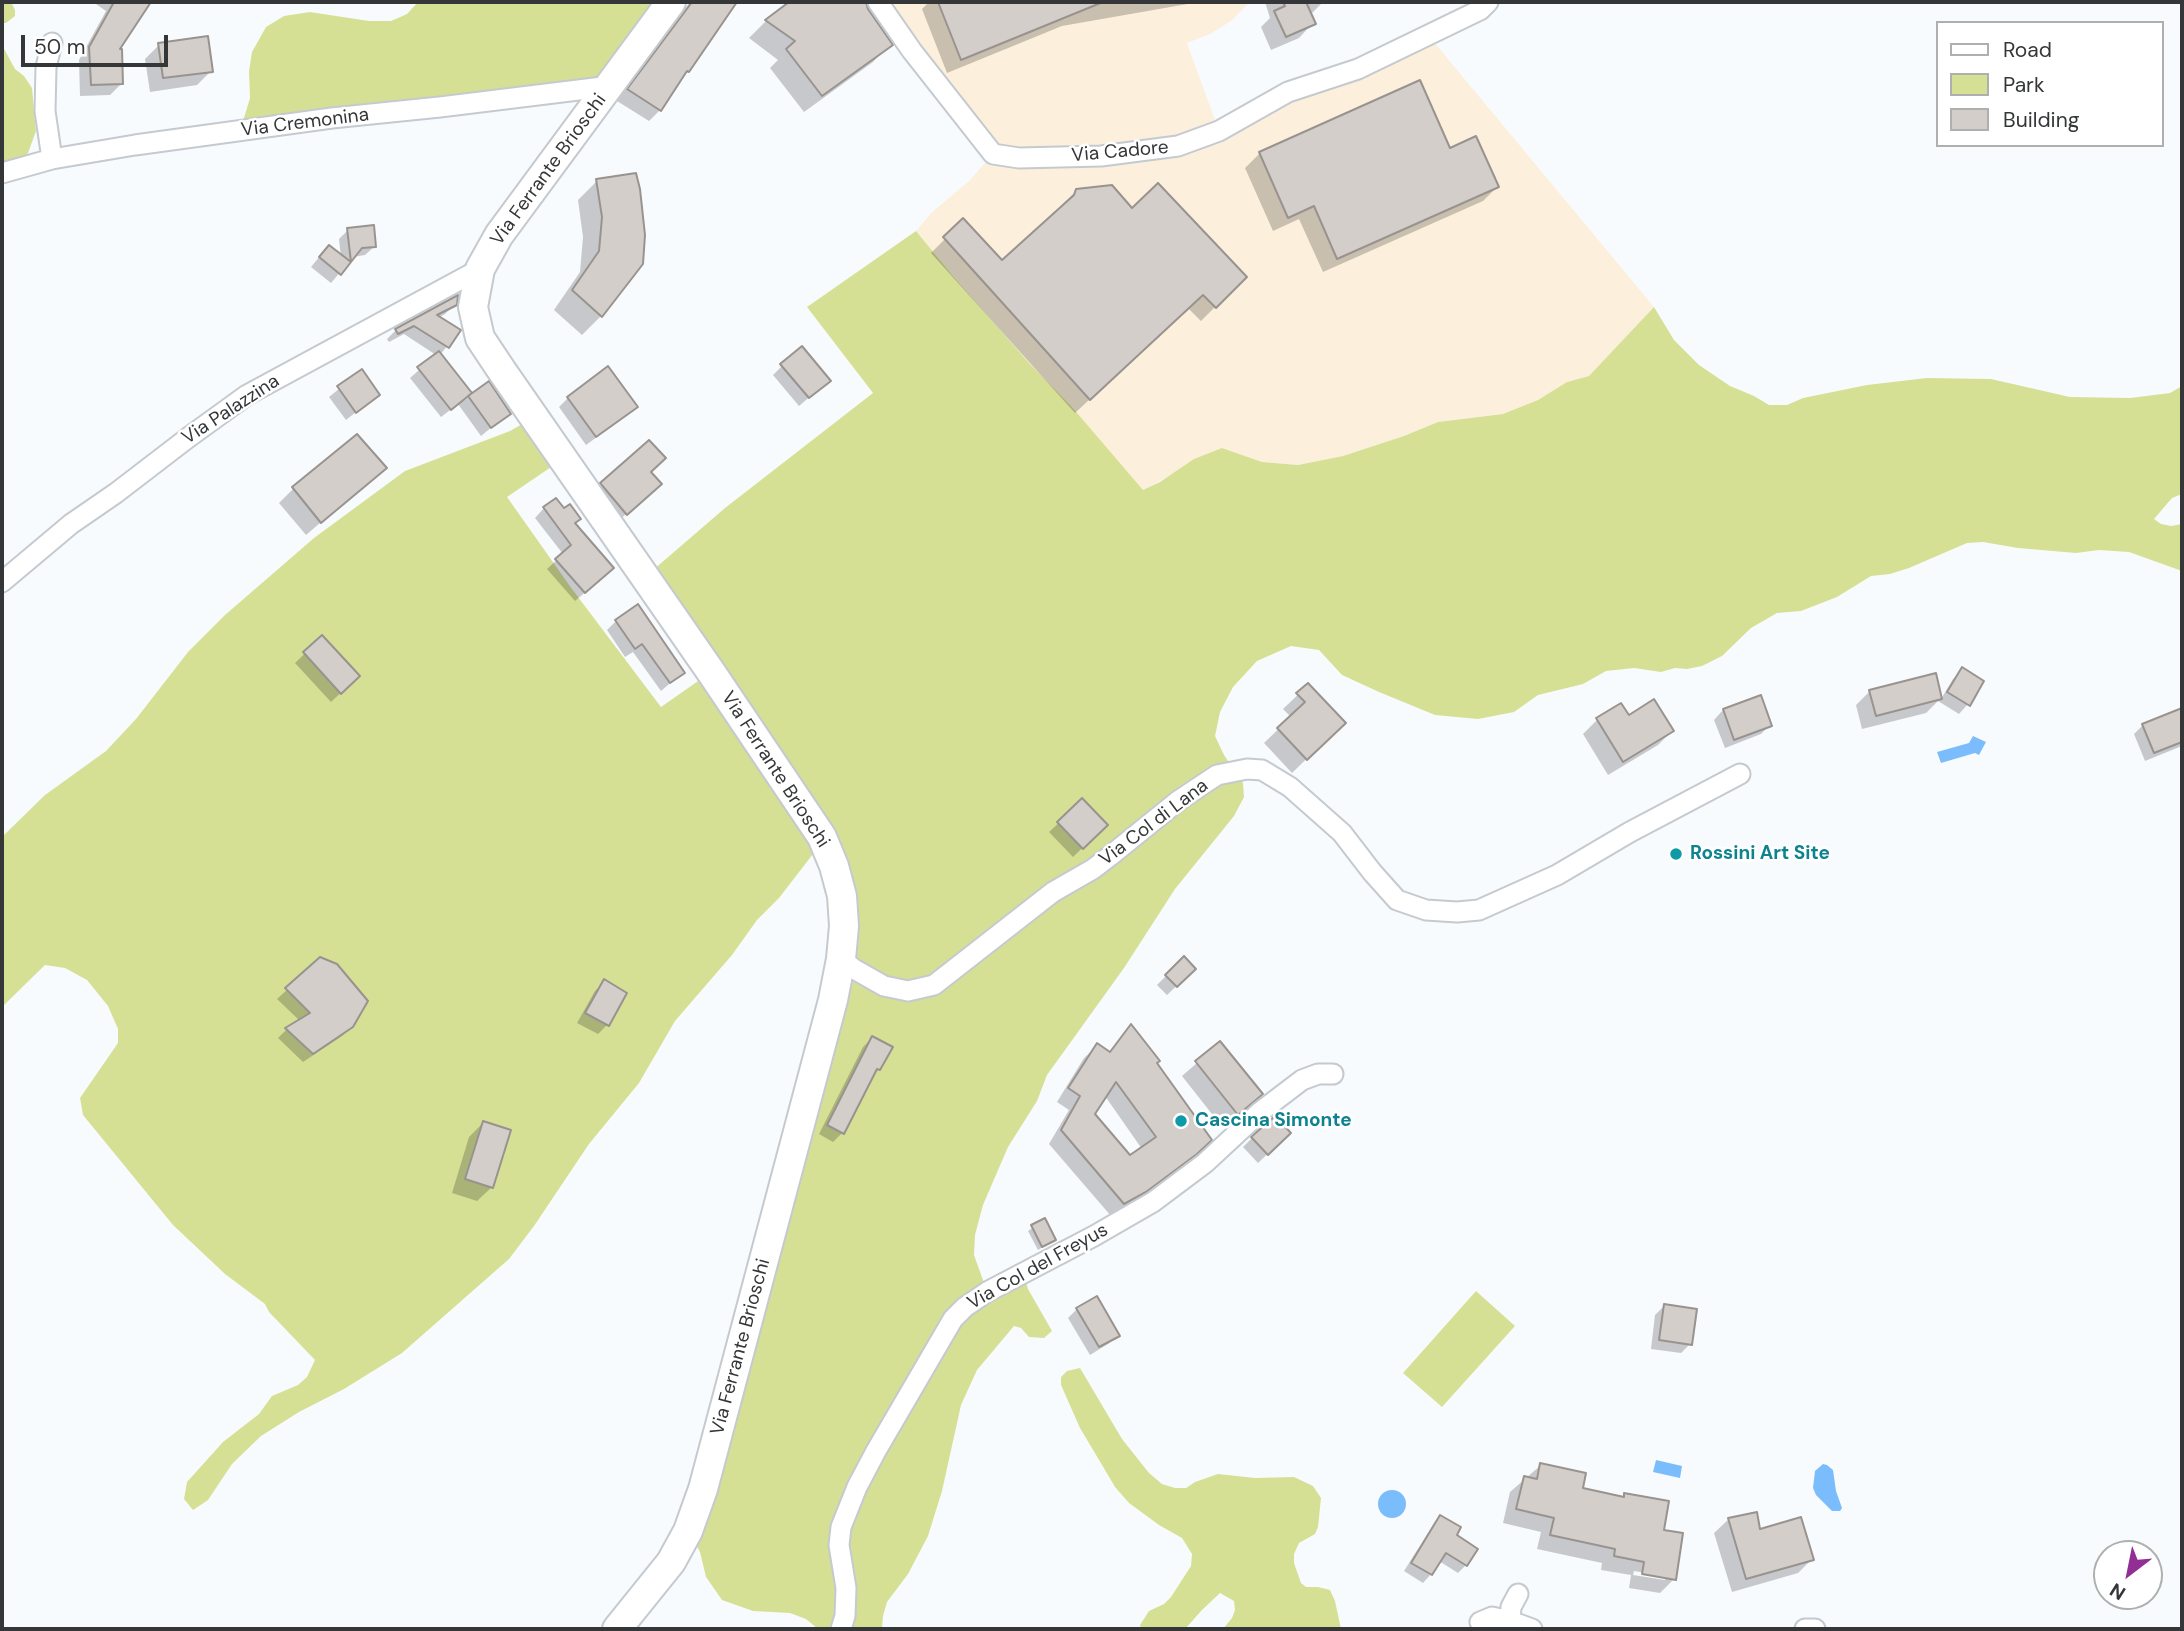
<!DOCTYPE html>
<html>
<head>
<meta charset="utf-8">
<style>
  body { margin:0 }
  #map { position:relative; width:2184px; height:1631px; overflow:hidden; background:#f8fbfe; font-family:"DM Sans",sans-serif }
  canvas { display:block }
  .frame { position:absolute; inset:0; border:4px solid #343638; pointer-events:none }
  .legend { position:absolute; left:1936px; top:21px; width:228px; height:126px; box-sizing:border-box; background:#fff; border:2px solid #aeafaf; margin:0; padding:9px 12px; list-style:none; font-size:21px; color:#343638 }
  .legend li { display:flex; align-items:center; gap:14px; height:35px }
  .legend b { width:35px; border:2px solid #aeafaf }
  .north { position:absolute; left:2093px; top:1540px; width:70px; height:70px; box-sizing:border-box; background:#fff; border:2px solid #aeafaf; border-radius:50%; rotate:212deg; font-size:19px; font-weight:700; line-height:28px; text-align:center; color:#343638 }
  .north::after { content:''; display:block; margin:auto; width:24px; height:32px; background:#932e94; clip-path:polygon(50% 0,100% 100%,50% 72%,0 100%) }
  .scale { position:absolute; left:21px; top:35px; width:147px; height:32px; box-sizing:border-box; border:4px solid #343638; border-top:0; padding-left:9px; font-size:21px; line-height:24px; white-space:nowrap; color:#343638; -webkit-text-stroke:5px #fff; paint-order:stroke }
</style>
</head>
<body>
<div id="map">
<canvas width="2184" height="1631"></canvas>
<div class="frame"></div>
<ul class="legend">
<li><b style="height:9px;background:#fff"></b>Road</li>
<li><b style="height:19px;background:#d5e095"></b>Park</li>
<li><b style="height:19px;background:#d4ceca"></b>Building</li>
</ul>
<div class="north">N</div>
<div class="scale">50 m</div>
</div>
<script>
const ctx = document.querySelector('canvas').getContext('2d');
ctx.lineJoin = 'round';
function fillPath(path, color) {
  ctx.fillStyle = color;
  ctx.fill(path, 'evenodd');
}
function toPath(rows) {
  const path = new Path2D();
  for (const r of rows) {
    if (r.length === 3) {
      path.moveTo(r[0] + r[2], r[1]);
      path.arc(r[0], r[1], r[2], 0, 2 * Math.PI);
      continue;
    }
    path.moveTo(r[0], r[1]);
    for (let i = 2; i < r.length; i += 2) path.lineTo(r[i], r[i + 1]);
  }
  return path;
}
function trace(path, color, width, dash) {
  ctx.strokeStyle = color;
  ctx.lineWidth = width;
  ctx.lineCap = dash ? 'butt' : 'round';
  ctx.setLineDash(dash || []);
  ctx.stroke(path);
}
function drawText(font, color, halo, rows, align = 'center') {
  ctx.font = font + ' "DM Sans",sans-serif';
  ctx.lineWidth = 5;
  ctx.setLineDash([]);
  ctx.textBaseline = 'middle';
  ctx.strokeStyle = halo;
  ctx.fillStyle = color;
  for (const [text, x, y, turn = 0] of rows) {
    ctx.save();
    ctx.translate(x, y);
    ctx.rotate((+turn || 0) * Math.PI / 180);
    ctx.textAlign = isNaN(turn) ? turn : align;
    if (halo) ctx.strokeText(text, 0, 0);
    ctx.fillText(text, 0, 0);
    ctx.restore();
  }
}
fillPath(toPath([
  [896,2,1250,2,1231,21,1210,34,1187,43,1219,131,1428,35,1654,307,1589,376,1567,382,1538,400,1503,414,1438,422,1404,436,1343,456,1298,465,1262,462,1222,448,1143,490,1072,407,1029,363,952,275,916,231,931,213,969,181,993,154,886,15]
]), '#fcefdb');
fillPath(toPath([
  [2,2,11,2,15,10,15,16,6,23,2,23],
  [418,2,654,2,611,86,240,131,250,98,249,71,252,52,266,27,284,16,310,12,369,21,391,21,407,14],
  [2,45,15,69,24,76,32,88,36,131,28,153,23,160,2,167],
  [916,231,952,275,1029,363,1072,407,1143,490,1160,482,1194,459,1222,448,1262,462,1298,465,1343,456,1404,436,1438,422,1503,414,1538,400,1567,382,1589,376,1654,307,1674,340,1699,365,1730,386,1754,396,1769,405,1787,405,1803,398,1867,385,1927,378,1991,379,2070,397,2130,398,2170,393,2182,386,2182,494,2172,498,2154,519,2161,524,2171,526,2182,524,2182,571,2129,552,2099,550,2076,553,2018,548,1983,542,1967,543,1909,568,1890,574,1871,576,1837,597,1801,611,1777,613,1751,628,1722,656,1702,666,1687,669,1675,668,1661,672,1634,668,1606,671,1583,684,1538,695,1514,712,1478,719,1435,715,1379,692,1342,675,1319,650,1291,646,1257,661,1233,687,1220,712,1215,736,1224,755,1243,783,1244,797,1234,816,1175,889,1124,968,1047,1075,1037,1101,1008,1147,983,1205,975,1235,974,1255,987,1291,1023,1273,1028,1289,1052,1331,1044,1338,1029,1337,1021,1328,1014,1326,977,1370,961,1405,942,1491,928,1536,908,1574,887,1602,883,1616,882,1629,818,1629,806,1619,790,1613,753,1611,722,1600,706,1577,700,1552,688,1531,841,959,821,838,813,854,779,898,757,920,732,955,675,1021,639,1083,589,1144,534,1226,509,1259,402,1353,344,1389,299,1412,261,1436,232,1464,208,1500,193,1510,184,1499,187,1482,223,1442,259,1414,272,1396,298,1385,307,1377,315,1360,269,1312,265,1304,225,1274,173,1225,83,1115,80,1098,118,1043,118,1029,108,1006,87,980,65,968,45,965,2,1007,2,837,45,795,106,751,136,719,188,652,225,615,314,538,405,471,510,431,533,418,563,459,507,497,572,589,661,707,711,672,645,577,725,508,873,393,807,307],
  [1476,1291,1515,1326,1442,1407,1403,1373],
  [1080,1368,1122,1439,1149,1473,1162,1484,1175,1488,1186,1488,1195,1482,1218,1474,1255,1478,1294,1477,1313,1486,1321,1498,1318,1527,1315,1534,1299,1543,1294,1554,1294,1563,1301,1583,1306,1587,1318,1587,1330,1590,1335,1601,1341,1629,1223,1629,1232,1618,1235,1610,1234,1601,1220,1593,1202,1610,1185,1629,1141,1629,1140,1625,1149,1611,1164,1604,1171,1597,1191,1566,1192,1554,1182,1538,1159,1525,1129,1503,1115,1487,1105,1470,1080,1428,1061,1385,1061,1377,1067,1371]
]), '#d5e095');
fillPath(toPath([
  [1973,736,1986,742,1979,755,1975,753,1941,763,1937,752,1969,743],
  [1656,1460,1682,1466,1680,1478,1653,1472],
  [1823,1464,1827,1465,1833,1470,1836,1491,1842,1508,1840,1511,1832,1511,1816,1495,1813,1488,1815,1471],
  [1392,1504,14]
]), '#7bbdfc');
fillPath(toPath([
  [93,2,149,2,117,51,121,84,110,95,80,96,79,60,106,11],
  [690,2,723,2,731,7,660,110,649,121,617,101],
  [785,2,865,2,866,10,890,44,873,62,804,112,770,68,778,60,749,38,766,21,784,7],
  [929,2,1199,2,1062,26,947,73,922,9],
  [1265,2,1320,2,1321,4,1310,15,1313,23,1299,38,1271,50,1261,27,1270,18],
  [159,45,211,71,197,85,150,92,145,59],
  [1419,83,1449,150,1497,187,1483,201,1323,272,1299,219,1273,231,1245,168,1260,153],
  [597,181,641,264,601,316,582,335,554,310,580,272,583,237,578,200],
  [1077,190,1132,210,1245,277,1201,321,1188,308,1075,413,931,253,963,221,1002,263,1061,209,1062,205],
  [348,230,375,246,365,255,353,257,331,283,311,267,320,256,341,257,339,239],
  [455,304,445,314,438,318,459,331,440,355,465,400,488,384,509,413,481,436,458,404,441,417,410,378,436,355,404,334,389,342,387,339,396,330],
  [782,366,819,389,799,406,773,375],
  [607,369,635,407,626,416,586,445,559,407,568,398],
  [361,371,378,395,346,420,329,397],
  [384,468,306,535,279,503,293,489],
  [649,472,650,493,617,522,592,493,601,484],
  [544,508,573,524,603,577,575,601,547,569,563,554,535,518],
  [616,621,682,673,661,691,633,652,625,657,607,630],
  [322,637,349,685,331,702,295,663],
  [1962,670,1968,704,1959,714,1938,701,1926,713,1862,729,1856,705,1870,691,1934,675,1941,699,1953,679],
  [1308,685,1329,737,1292,773,1264,743,1291,717,1283,709],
  [1760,697,1770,725,1761,734,1725,748,1714,720,1723,710],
  [2182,709,2182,746,2145,761,2134,734,2143,725],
  [1628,717,1672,731,1658,745,1608,775,1583,734,1597,720],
  [1082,801,1106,825,1073,857,1049,832],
  [1184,958,1194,969,1167,995,1157,985],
  [321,959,352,1026,342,1036,303,1062,278,1038,287,1029,300,1021,277,999],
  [604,982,625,993,607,1025,598,1034,577,1023,595,991],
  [1131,1026,1155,1063,1197,1153,1182,1166,1131,1204,1111,1216,1049,1144,1069,1110,1057,1102,1084,1058,1097,1046,1108,1053],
  [1105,1096,1142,1149,1130,1158,1093,1114],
  [872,1038,878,1069,872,1075,842,1133,833,1142,819,1134,863,1047],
  [1220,1043,1261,1094,1223,1128,1182,1076],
  [483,1123,492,1187,477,1201,452,1193,469,1137],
  [1252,1138,1280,1142,1258,1163,1243,1147],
  [1044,1220,1054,1240,1038,1250,1028,1231],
  [1664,1306,1690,1344,1681,1353,1651,1349,1655,1315],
  [1077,1309,1117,1335,1108,1344,1090,1355,1068,1318],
  [1541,1465,1580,1489,1622,1498,1625,1495,1662,1532,1674,1579,1660,1593,1629,1588,1631,1575,1601,1570,1602,1563,1537,1549,1541,1532,1503,1523,1510,1492],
  [1634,1571,1665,1576,1665,1580,1633,1575],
  [1441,1517,1454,1536,1466,1565,1458,1573,1439,1561,1431,1574,1423,1583,1404,1571,1433,1525],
  [1729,1519,1812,1559,1798,1573,1732,1592,1714,1533]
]), '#0003');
const building = toPath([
  [114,2,151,2,120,49,122,49,123,84,91,85,89,47,114,2],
  [692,2,737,2,689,72,687,71,661,111,627,89,692,2],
  [789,2,866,2,868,9,893,45,822,96,786,49,795,41,765,20,789,2],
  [938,2,1103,2,961,60,938,2],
  [1283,2,1306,2,1316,24,1286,37,1274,11,1285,6,1283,2],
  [208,36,213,72,163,78,158,43,208,36],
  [1420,80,1450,148,1476,136,1499,187,1337,259,1314,206,1288,218,1259,152,1420,80],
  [636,173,640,189,645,235,643,264,602,317,572,290,599,251,602,217,596,179,636,173],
  [1158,183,1247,277,1216,308,1203,295,1090,400,943,237,963,218,1002,260,1074,195,1076,189,1112,185,1132,208,1158,183],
  [374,225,376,247,362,248,351,262,347,228,374,225],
  [329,245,351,262,341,275,319,257,329,245],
  [458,295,457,305,437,315,461,330,449,348,414,326,398,334,395,329,458,295],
  [802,346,831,381,809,398,780,364,802,346],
  [439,351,472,393,451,410,417,367,439,351],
  [608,366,638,407,596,437,567,397,608,366],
  [362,369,380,395,356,413,337,386,362,369],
  [489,381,511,414,491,428,468,396,489,381],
  [357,434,387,468,321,523,292,487,357,434],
  [649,440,666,458,651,472,662,484,627,515,600,483,649,440],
  [556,498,564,508,570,504,581,519,575,523,614,568,585,593,555,559,571,545,543,507,556,498],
  [638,604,685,673,670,683,642,644,635,649,615,620,638,604],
  [322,635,360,676,341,694,303,652,322,635],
  [1962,667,1984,681,1970,706,1947,692,1962,667],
  [1936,673,1942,699,1876,716,1869,690,1936,673],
  [1308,683,1346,723,1307,760,1277,728,1305,702,1296,693,1308,683],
  [1761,695,1772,726,1734,740,1723,709,1761,695],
  [1654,699,1674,731,1623,762,1596,718,1621,703,1629,715,1654,699],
  [2182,708,2182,742,2154,753,2142,724,2182,708],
  [1082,798,1108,825,1083,849,1057,822,1082,798],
  [1184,956,1196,969,1177,987,1165,975,1184,956],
  [320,957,337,964,368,1001,353,1027,313,1054,285,1028,310,1013,285,988,320,957],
  [604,979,627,993,609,1026,585,1013,604,979],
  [1131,1024,1160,1061,1157,1063,1212,1140,1197,1154,1146,1192,1124,1204,1061,1130,1080,1096,1068,1088,1097,1043,1110,1052,1131,1024],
  [1116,1082,1156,1137,1130,1155,1095,1114,1116,1082],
  [872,1036,893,1047,880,1070,877,1069,844,1134,827,1125,872,1036],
  [1220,1041,1263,1094,1238,1115,1195,1061,1220,1041],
  [1275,1116,1291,1133,1268,1155,1251,1137,1275,1116],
  [483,1121,511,1130,493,1188,465,1179,483,1121],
  [1045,1218,1056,1240,1042,1247,1031,1225,1045,1218],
  [1097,1296,1120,1336,1099,1347,1076,1308,1097,1296],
  [1664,1304,1697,1309,1692,1345,1659,1340,1664,1304],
  [1540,1463,1586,1473,1583,1488,1624,1497,1624,1493,1669,1501,1664,1530,1683,1533,1676,1580,1642,1574,1644,1562,1614,1556,1615,1549,1550,1535,1554,1518,1516,1509,1524,1476,1537,1479,1540,1463],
  [1757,1512,1760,1529,1801,1517,1814,1560,1746,1579,1728,1518,1757,1512],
  [1440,1515,1461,1527,1457,1535,1478,1549,1467,1566,1446,1553,1432,1575,1411,1563,1440,1515]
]);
fillPath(building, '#d4ceca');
trace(building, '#99938f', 2);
const street = toPath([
  [878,2,912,51,993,154,1019,158,1101,156,1178,146,1219,131,1288,92,1358,69,1480,10,1488,2],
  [52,159,45,111,46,67,52,43],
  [2,173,52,159,135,145,332,118,440,107,611,86],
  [2,582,71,524,116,493,189,437,247,395,480,269],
  [841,959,854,969,884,986,908,991,934,985,1053,892,1093,869,1110,856,1178,801,1217,775,1247,769,1262,770,1290,787,1342,833,1372,872,1397,900,1426,910,1457,912,1479,910,1557,875,1630,832,1740,774],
  [1518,1594,1511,1607,1510,1621,1532,1629],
  [1480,1622,1492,1617,1510,1621],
  [841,1629,845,1616,846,1588,839,1545,841,1527,857,1487,876,1451,953,1319,965,1307,987,1292,1094,1236,1153,1202,1205,1163,1260,1112,1302,1080,1318,1074,1333,1074],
  [1805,1629,1815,1629]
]);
const secondary = toPath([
  [617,1629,671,1562,688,1531,703,1489,833,1000,841,959,844,926,842,896,834,866,822,837,711,672,502,371,480,338,473,307,480,269,499,235,671,2]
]);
trace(street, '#c4cacf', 23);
trace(secondary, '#c4cacf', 32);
trace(street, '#fff', 19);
trace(secondary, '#fff', 28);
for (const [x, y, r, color] of [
  [1676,854,7,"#0f9aa8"],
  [1181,1121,7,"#0f9aa8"]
]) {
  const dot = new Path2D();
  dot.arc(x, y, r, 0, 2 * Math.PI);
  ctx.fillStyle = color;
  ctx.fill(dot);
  trace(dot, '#fff', 2.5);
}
drawText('19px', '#343638', '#fff', [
  ["Via Cremonina",305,123,-7],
  ["Via Cadore",1120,152,-5],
  ["Via Ferrante Brioschi",549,170,-54],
  ["Via Palazzina",231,410,-33],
  ["Via Ferrante Brioschi",775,770,57],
  ["Via Col di Lana",1154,823,-37],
  ["Via Col del Freyus",1038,1267,-29],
  ["Via Ferrante Brioschi",741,1347,-75]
]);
drawText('bold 19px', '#0d838f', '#fff', [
  ["Rossini Art Site",1690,854],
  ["Cascina Simonte",1195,1121]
], 'left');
</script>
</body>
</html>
